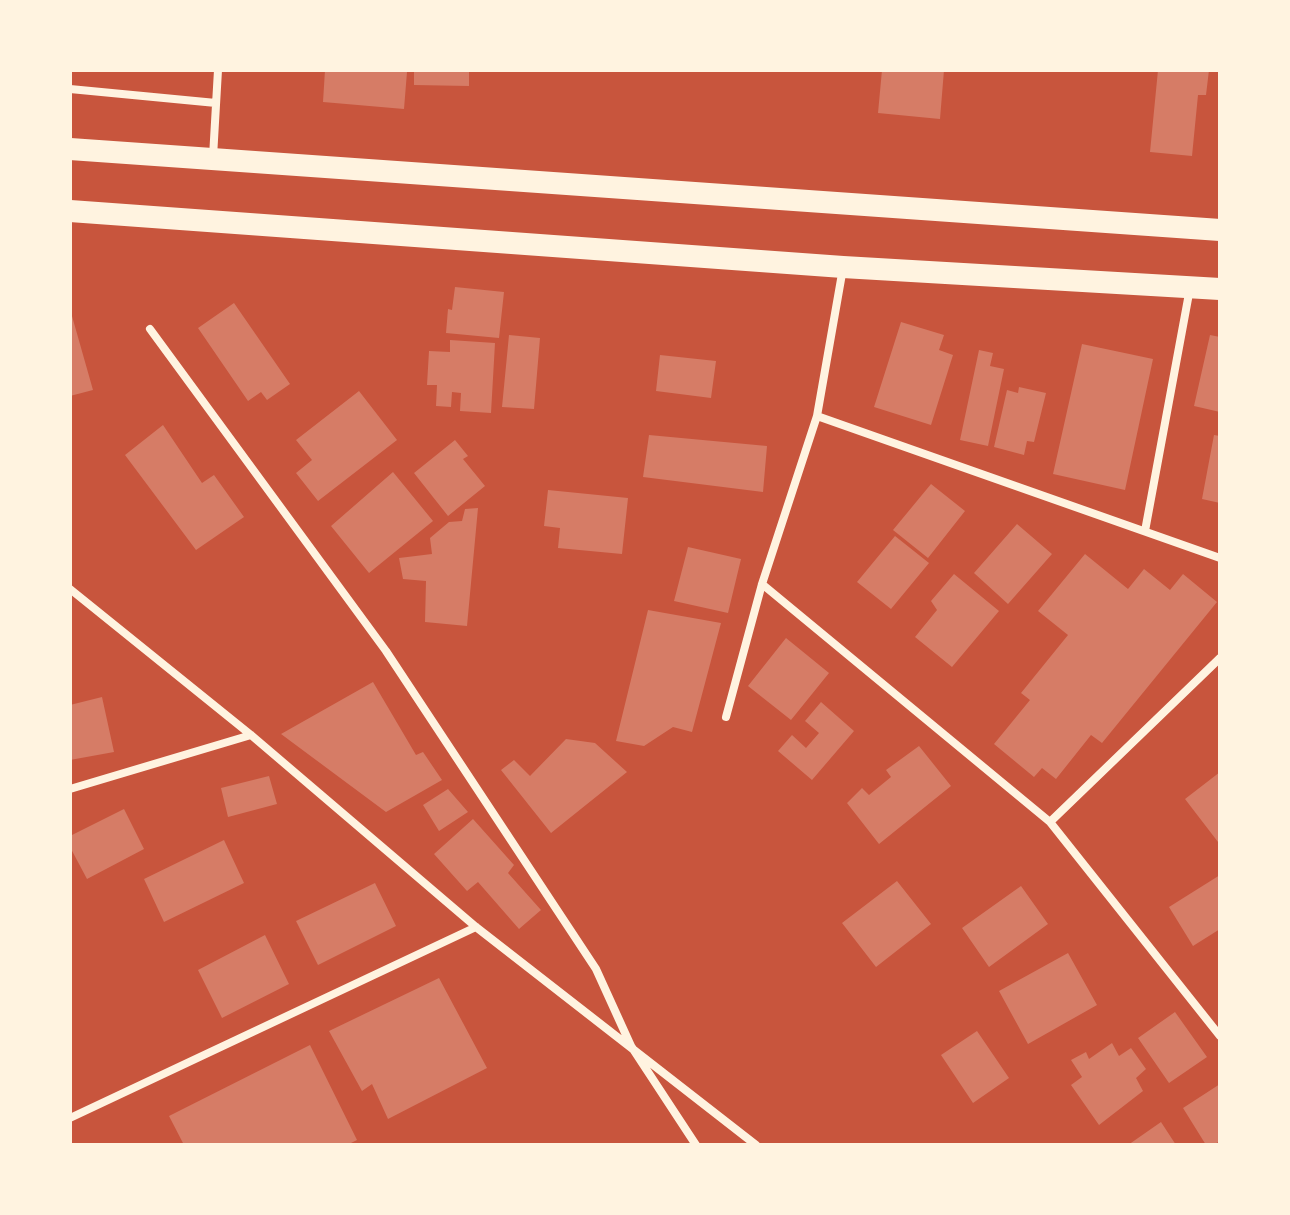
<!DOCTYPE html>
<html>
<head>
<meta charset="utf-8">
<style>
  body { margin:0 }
  #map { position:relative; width:1290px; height:1215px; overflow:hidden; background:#c8553d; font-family:"PT Sans Narrow",sans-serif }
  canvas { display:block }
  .frame { position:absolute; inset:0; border:72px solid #fff3e0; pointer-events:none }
</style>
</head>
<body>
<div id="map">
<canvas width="1290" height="1215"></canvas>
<div class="frame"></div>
</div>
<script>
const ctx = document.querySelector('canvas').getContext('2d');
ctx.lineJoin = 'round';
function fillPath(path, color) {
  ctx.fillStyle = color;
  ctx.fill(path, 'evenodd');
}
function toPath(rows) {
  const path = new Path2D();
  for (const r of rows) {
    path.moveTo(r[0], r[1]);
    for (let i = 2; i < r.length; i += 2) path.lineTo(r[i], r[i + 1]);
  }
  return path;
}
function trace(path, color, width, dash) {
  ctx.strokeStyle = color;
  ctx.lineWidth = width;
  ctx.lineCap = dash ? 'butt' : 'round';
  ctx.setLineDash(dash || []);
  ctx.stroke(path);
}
fillPath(toPath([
  [325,70,407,72,404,109,323,102],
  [414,70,469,70,469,86,414,85],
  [882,70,944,70,940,119,878,113],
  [1158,70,1209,70,1206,95,1198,95,1192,156,1150,152],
  [455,287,504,292,499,338,446,333,448,309,452,310],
  [234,303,290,384,267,400,261,392,248,401,198,328],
  [70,309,93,390,70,396],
  [901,322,944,335,939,350,953,355,931,425,874,407],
  [509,335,540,338,534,409,502,407],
  [1210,335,1220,337,1220,412,1194,406],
  [450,340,495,343,491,413,460,411,461,393,452,392,451,407,436,406,437,385,427,385,429,351,450,352],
  [1082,344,1153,359,1125,490,1053,474],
  [979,350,993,353,990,366,1004,369,988,446,960,440],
  [660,355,716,361,711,398,656,391],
  [1019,387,1046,393,1034,442,1027,441,1024,455,994,447,1007,390,1018,393],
  [359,391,397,440,318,501,296,473,312,460,296,440],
  [163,425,202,483,214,475,244,517,196,550,125,455],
  [649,435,767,446,763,492,643,477],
  [1214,435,1220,436,1220,503,1202,499],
  [455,440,468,456,463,459,485,486,448,516,414,473],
  [393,472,433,521,369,573,331,526],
  [931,484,965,511,928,558,893,530],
  [548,490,628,498,622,554,558,548,560,528,544,526],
  [478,508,467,626,425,622,426,581,403,579,399,558,432,554,430,538,449,522,462,521,465,509],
  [1017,524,1052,554,1008,604,974,573],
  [895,536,929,563,891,609,857,582],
  [688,547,741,559,728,613,674,601],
  [1085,554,1128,589,1144,569,1170,590,1183,574,1217,602,1102,743,1091,735,1056,779,1042,768,1034,777,994,744,1030,700,1021,693,1068,635,1038,611],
  [954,574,999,611,952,667,915,637,937,610,931,601],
  [648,610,721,623,692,732,673,727,644,746,616,741],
  [786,638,829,673,791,720,748,686],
  [373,682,416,755,423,752,442,780,386,812,281,734],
  [102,697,114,752,70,760,70,705],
  [821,702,854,731,812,780,778,751,792,735,806,748,819,733,805,721],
  [566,739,595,743,627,772,551,833,501,770,514,760,530,776],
  [919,746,951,786,879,844,847,803,862,788,869,795,891,777,886,770],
  [1220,772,1220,840,1218,842,1185,799],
  [269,776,277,804,228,817,221,788],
  [448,789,468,812,439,831,423,805],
  [124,809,144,849,87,879,70,847,70,836],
  [473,819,514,865,508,873,541,910,519,929,478,882,467,891,434,854],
  [224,840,244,883,164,922,144,879],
  [1220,875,1220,929,1193,946,1169,907],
  [897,881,931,924,876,967,842,923],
  [375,883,396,926,318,965,296,921],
  [1021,886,1048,924,989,967,962,928],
  [265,935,289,984,222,1018,198,970],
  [1068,953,1097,1005,1028,1044,999,991],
  [439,978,487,1068,388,1119,372,1084,362,1091,329,1031],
  [1175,1012,1207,1057,1169,1083,1138,1038],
  [977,1031,1009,1078,973,1103,941,1055],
  [1112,1043,1119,1056,1131,1048,1146,1069,1136,1078,1143,1091,1099,1125,1071,1085,1082,1077,1071,1060,1086,1052,1089,1059],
  [310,1045,357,1140,347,1145,184,1145,169,1116],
  [1220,1084,1220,1141,1213,1145,1206,1145,1183,1108],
  [1161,1122,1176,1145,1128,1145]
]), '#d67c66');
trace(toPath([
  [70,89,216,103],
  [213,157,218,70],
  [150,329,386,651,596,969,631,1046,696,1145],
  [817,416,1220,558],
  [1145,531,1190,288],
  [762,584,1050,822,1220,1036],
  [70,589,251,735,476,927,756,1145],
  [726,717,762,584,817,416,843,268],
  [70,789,251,735],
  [1050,822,1220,658],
  [70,1118,476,927]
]), '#fff3e0', 8);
trace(toPath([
  [70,149,1220,230],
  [70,211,843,267,1220,289]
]), '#fff3e0', 22);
</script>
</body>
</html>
